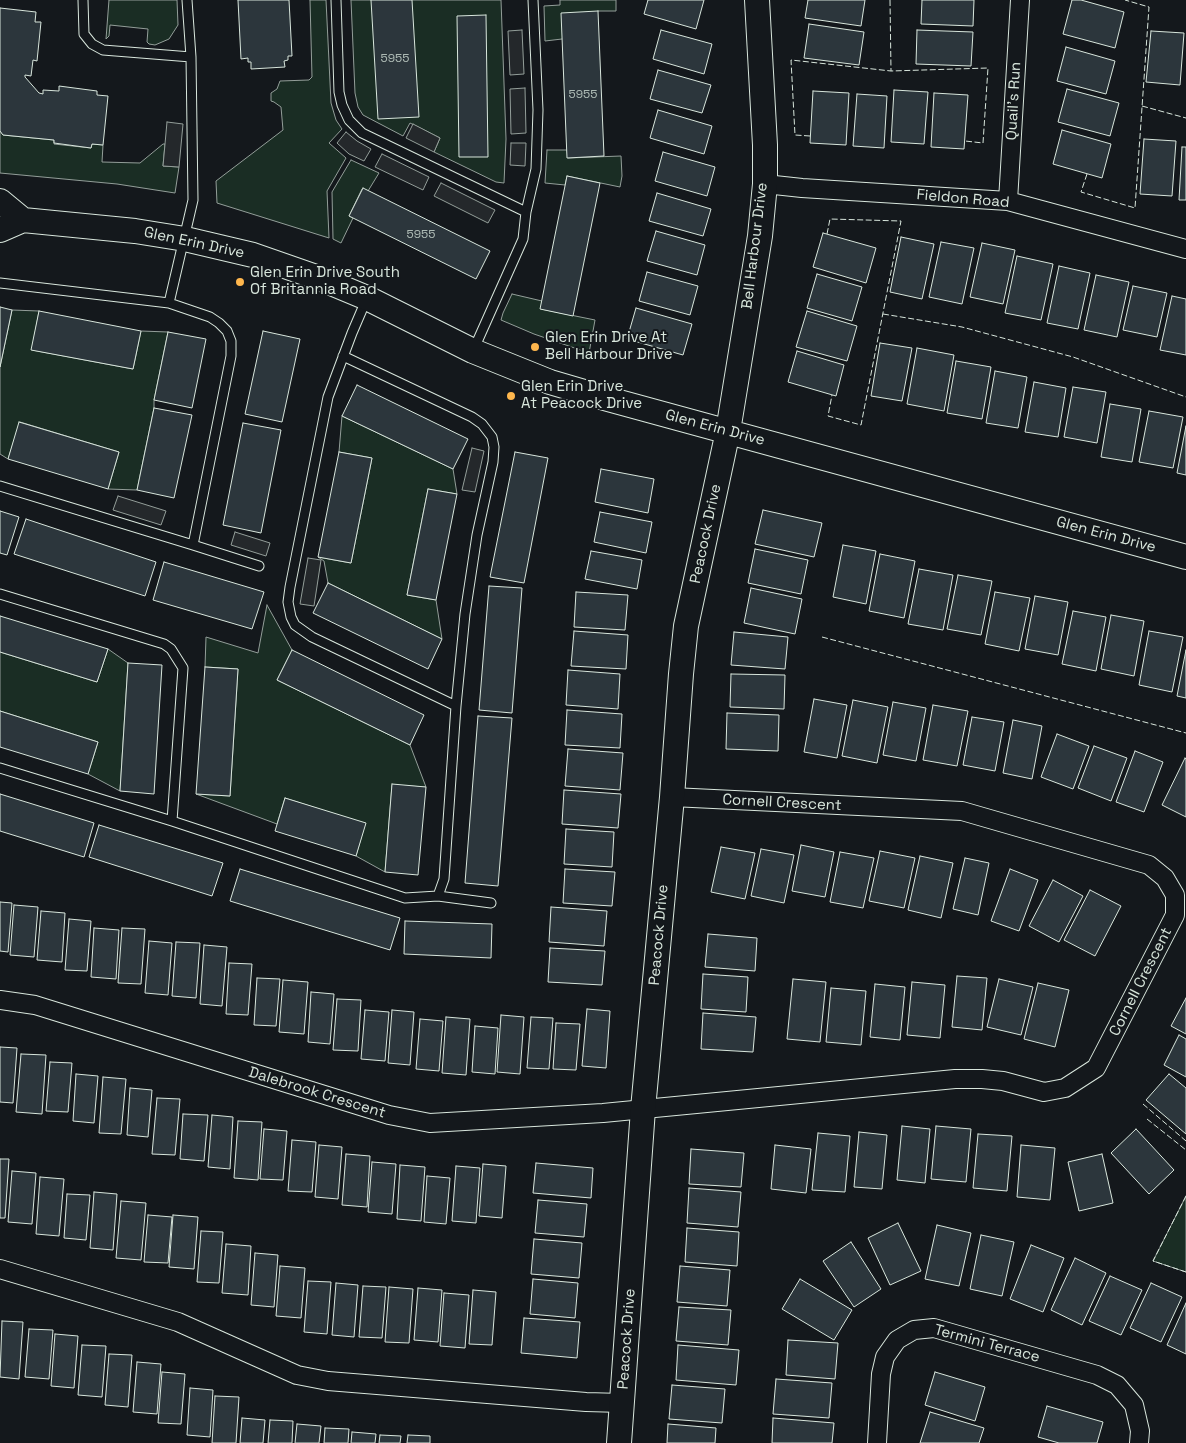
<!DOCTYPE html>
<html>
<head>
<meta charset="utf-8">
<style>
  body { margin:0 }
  canvas { display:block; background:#14181c }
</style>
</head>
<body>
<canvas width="1186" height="1443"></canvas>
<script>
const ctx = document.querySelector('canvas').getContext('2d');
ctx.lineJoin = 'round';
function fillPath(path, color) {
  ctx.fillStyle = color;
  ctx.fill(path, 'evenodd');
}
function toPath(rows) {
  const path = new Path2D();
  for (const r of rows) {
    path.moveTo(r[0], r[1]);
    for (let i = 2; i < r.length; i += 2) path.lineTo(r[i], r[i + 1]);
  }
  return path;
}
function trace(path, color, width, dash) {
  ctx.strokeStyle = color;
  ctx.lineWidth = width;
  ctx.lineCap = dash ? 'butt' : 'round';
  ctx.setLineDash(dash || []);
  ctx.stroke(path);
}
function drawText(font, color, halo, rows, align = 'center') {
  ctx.font = font + ' "Space Grotesk",sans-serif';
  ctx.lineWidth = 4;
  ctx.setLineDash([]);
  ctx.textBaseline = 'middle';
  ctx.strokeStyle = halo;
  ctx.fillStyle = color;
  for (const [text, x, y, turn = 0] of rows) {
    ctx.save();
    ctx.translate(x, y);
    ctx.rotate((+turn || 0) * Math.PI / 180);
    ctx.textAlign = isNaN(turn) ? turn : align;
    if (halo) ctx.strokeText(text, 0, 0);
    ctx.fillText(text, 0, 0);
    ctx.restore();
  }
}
const green = toPath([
  [109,0,177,0,178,25,169,39,155,45,149,44,147,42,148,29,110,25,109,36,106,39,109,0],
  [310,0,326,0,331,103,336,120,342,129,329,143,346,158,327,191,329,238,217,203,216,181,283,130,281,107,274,102,271,101,271,93,277,89,280,81,309,80,312,77,310,0],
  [351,0,501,0,506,139,504,183,496,182,434,152,440,138,410,123,403,136,363,115,358,107,355,93,351,0],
  [560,0,616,0,616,11,598,11,562,39,545,41,544,6,560,5,560,0],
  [0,131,3,135,54,140,54,144,91,148,92,144,103,145,102,162,140,163,163,144,165,144,163,166,179,167,175,193,117,184,0,173,0,131],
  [547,150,567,150,568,158,621,156,622,176,620,187,567,176,565,185,545,183,547,150],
  [351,160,379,173,368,191,362,189,349,216,353,218,341,243,333,239,332,192,351,160],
  [512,294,542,301,541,309,595,320,589,353,534,334,501,320,503,313,512,294],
  [12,310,39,311,32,350,133,369,141,331,168,332,154,400,154,408,137,490,108,489,119,452,20,422,8,459,0,454,0,367,12,310],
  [342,416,453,469,457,494,428,489,407,595,436,600,442,639,328,583,324,561,318,557,351,563,372,458,339,452,342,416],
  [267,605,292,650,277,680,410,745,426,787,392,785,385,872,356,856,365,824,285,798,277,824,196,794,230,796,238,669,205,667,206,637,258,653,267,605],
  [108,649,128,663,120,791,88,774,98,742,0,711,0,652,97,682,108,649],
  [1186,1196,1186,1272,1153,1261,1186,1196]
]);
fillPath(green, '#1a2d24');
trace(green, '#939e99', 1);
const parking = toPath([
  [522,30,524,74,510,75,508,31,522,30],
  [525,88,526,133,511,134,510,89,525,88],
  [167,122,183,124,179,167,163,166,167,122],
  [413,124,440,138,434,152,406,138,413,124],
  [346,132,357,141,371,149,364,161,349,154,337,143,346,132],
  [511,143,526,143,525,166,510,165,511,143],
  [382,154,429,177,423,190,375,167,382,154],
  [441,183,495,210,488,223,434,196,441,183],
  [472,448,484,451,475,492,462,490,472,448],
  [118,496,166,511,161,525,113,510,118,496],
  [235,532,270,543,266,556,231,545,235,532],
  [308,558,321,560,314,606,300,604,308,558]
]);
fillPath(parking, '#24282b');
trace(parking, '#939e99', 1);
const building = toPath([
  [238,0,289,0,292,56,288,56,288,60,284,61,285,67,251,69,251,62,248,62,248,58,241,59,238,0],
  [371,0,412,0,419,117,378,119,371,0],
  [648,0,704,0,696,29,644,14,648,0],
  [808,0,865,0,861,26,805,18,808,0],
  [922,0,974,0,973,26,921,24,922,0],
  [1072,0,1081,0,1124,12,1115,48,1063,34,1072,0],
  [0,8,36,12,35,22,41,22,37,61,33,60,31,76,25,75,25,77,39,93,43,94,43,90,59,91,59,86,97,91,97,95,108,96,103,145,92,144,91,148,54,143,54,140,3,135,0,131,0,8],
  [598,11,604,156,567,158,561,13,598,11],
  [486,15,488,157,459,157,457,16,486,15],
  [809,24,864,32,859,65,804,58,809,24],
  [661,30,712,44,704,74,653,59,661,30],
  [917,30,973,32,971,66,916,64,917,30],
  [1151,31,1184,33,1180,85,1146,82,1151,31],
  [1066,47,1115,61,1106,94,1057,81,1066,47],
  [658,70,711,85,702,113,650,99,658,70],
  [1067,89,1119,103,1110,136,1058,122,1067,89],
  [894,90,928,92,924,144,891,142,894,90],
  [813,91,849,93,846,145,810,143,813,91],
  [934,93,968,95,964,149,931,147,934,93],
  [857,94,887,96,884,148,853,146,857,94],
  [658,110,712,126,704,154,650,138,658,110],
  [1062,130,1111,144,1102,178,1053,164,1062,130],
  [1144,139,1176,141,1172,196,1140,194,1144,139],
  [1182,147,1186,147,1186,200,1179,200,1182,147],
  [663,152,715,167,707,196,655,181,663,152],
  [567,176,600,183,573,316,540,309,567,176],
  [363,188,490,251,476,279,349,216,363,188],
  [657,193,711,209,703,236,649,221,657,193],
  [656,231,705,245,697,275,647,261,656,231],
  [823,233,876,248,866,283,813,267,823,233],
  [901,237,934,244,922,299,890,292,901,237],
  [941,242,974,248,962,304,929,297,941,242],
  [982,243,1015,250,1003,304,970,297,982,243],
  [1017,256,1053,264,1041,320,1005,313,1017,256],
  [1059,266,1090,273,1078,329,1047,323,1059,266],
  [647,272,698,286,690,315,639,301,647,272],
  [817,274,862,287,852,321,807,308,817,274],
  [1096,275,1129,282,1117,337,1084,330,1096,275],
  [1133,286,1167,293,1157,337,1123,330,1133,286],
  [1172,296,1186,299,1186,355,1160,350,1172,296],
  [0,307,12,310,0,367,0,307],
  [636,308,692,324,683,355,627,339,636,308],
  [39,311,141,331,133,369,31,350,39,311],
  [807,311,857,326,847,361,796,347,807,311],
  [263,331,300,339,282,422,245,414,263,331],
  [168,332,206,339,192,408,154,400,168,332],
  [880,343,912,348,902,401,871,396,880,343],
  [917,348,954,355,944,411,907,404,917,348],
  [797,351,844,365,836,396,788,382,797,351],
  [956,361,991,367,982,419,947,413,956,361],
  [995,371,1027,377,1018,428,986,423,995,371],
  [1034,382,1066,388,1058,437,1025,432,1034,382],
  [357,385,468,439,453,469,342,416,357,385],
  [1073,387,1106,392,1097,443,1064,437,1073,387],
  [1110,404,1141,409,1132,462,1101,457,1110,404],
  [154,408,192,415,174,498,137,490,154,408],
  [1149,411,1183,417,1173,468,1139,462,1149,411],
  [19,422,119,452,108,489,8,459,19,422],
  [243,423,281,430,261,533,223,525,243,423],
  [1186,426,1186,475,1177,473,1186,426],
  [339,452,372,458,351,563,318,557,339,452],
  [515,452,548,458,524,583,490,577,515,452],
  [601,469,654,479,648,513,595,502,601,469],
  [428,489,457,494,436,600,407,595,428,489],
  [763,510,822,523,814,557,755,544,763,510],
  [0,511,19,517,7,555,0,553,0,511],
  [600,512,652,522,646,553,594,542,600,512],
  [26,519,156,562,145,596,14,554,26,519],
  [843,545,876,551,866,604,833,597,843,545],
  [755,549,808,560,801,594,748,583,755,549],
  [591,551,642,560,637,589,585,579,591,551],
  [880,554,915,561,904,618,869,611,880,554],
  [164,562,264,592,252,629,153,600,164,562],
  [919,569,953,575,943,630,908,624,919,569],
  [958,575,992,581,981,635,947,629,958,575],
  [328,583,442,639,428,669,313,613,328,583],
  [489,586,522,588,512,713,479,710,489,586],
  [751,588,802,599,795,634,744,623,751,588],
  [576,592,628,595,625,630,574,627,576,592],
  [995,592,1030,598,1019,651,985,644,995,592],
  [1035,596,1068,602,1058,655,1025,649,1035,596],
  [1073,611,1106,617,1096,671,1062,664,1073,611],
  [1111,615,1144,621,1134,676,1101,669,1111,615],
  [0,616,108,649,97,682,0,652,0,616],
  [574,631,628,635,626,669,571,666,574,631],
  [1149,631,1183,637,1172,692,1139,685,1149,631],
  [734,632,788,637,785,669,731,665,734,632],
  [292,650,424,715,410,745,277,680,292,650],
  [1186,650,1186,698,1177,696,1186,650],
  [128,663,162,665,154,794,120,791,128,663],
  [205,667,238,669,230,796,196,794,205,667],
  [568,670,620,674,618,709,566,705,568,670],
  [731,674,785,675,784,709,730,707,731,674],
  [814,699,847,705,837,758,804,752,814,699],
  [853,700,888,707,877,763,842,756,853,700],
  [893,702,926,708,916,761,883,755,893,702],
  [933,705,968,711,957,766,923,760,933,705],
  [567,710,622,714,620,748,565,745,567,710],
  [0,711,98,742,88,774,0,747,0,711],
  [727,713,779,715,778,751,726,749,727,713],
  [478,716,512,718,498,886,465,883,478,716],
  [972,717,1004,722,995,771,963,765,972,717],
  [1013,720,1042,726,1032,779,1003,773,1013,720],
  [1057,734,1089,746,1073,789,1041,777,1057,734],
  [1094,746,1127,758,1111,801,1078,788,1094,746],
  [568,749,623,753,620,790,565,786,568,749],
  [1135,751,1163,762,1144,812,1116,802,1135,751],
  [1185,758,1186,759,1186,817,1162,805,1185,758],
  [392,784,426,787,418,875,385,872,392,784],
  [564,790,621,794,618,828,562,824,564,790],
  [0,794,94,823,84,857,0,831,0,794],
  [285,798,366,823,356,856,275,831,285,798],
  [99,825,223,863,212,896,89,857,99,825],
  [566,829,614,832,612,867,564,864,566,829],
  [801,845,834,852,825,897,792,891,801,845],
  [721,847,755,853,745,899,711,892,721,847],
  [761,849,794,855,784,903,751,896,761,849],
  [880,851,915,858,904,908,869,901,880,851],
  [840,852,874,858,863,908,830,902,840,852],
  [920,856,953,863,941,918,908,910,920,856],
  [965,858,989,863,978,915,953,909,965,858],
  [240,869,400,918,390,950,230,901,240,869],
  [565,869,615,872,612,906,563,903,565,869],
  [1010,869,1038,880,1019,931,991,921,1010,869],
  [1053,880,1083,896,1059,942,1029,926,1053,880],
  [1090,890,1121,906,1095,956,1064,940,1090,890],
  [0,902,12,903,8,952,0,951,0,902],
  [14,905,38,907,34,957,10,955,14,905],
  [551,907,607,911,604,946,549,942,551,907],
  [41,911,65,913,62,962,37,960,41,911],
  [69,919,91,921,87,971,65,970,69,919],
  [405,921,492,924,491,958,404,954,405,921],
  [94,928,119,930,116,979,91,977,94,928],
  [122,928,145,929,141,984,118,983,122,928],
  [708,934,757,938,755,971,705,967,708,934],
  [149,941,172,943,168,995,145,993,149,941],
  [176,942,200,943,196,998,172,996,176,942],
  [204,945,227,947,222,1006,200,1004,204,945],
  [550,948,605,951,602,985,548,982,550,948],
  [229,963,252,964,248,1015,226,1014,229,963],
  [703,974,748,977,746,1012,701,1009,703,974],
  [957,976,987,978,982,1030,952,1027,957,976],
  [257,978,280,979,276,1026,254,1025,257,978],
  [793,979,826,982,820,1042,787,1039,793,979],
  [999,979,1033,987,1021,1035,987,1027,999,979],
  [283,980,308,982,304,1034,279,1032,283,980],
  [912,982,945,985,940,1038,907,1035,912,982],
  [1038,983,1069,990,1055,1047,1024,1039,1038,983],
  [875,984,905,987,900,1040,870,1037,875,984],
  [831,988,866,991,861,1045,826,1042,831,988],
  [311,992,334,994,330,1044,308,1042,311,992],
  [1186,998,1186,1034,1171,1026,1186,998],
  [337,999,361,1000,358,1051,333,1050,337,999],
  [587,1009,610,1011,606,1068,582,1066,587,1009],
  [365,1010,389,1012,385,1061,361,1059,365,1010],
  [392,1010,414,1012,410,1065,388,1063,392,1010],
  [703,1013,756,1017,753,1052,701,1049,703,1013],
  [501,1015,524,1017,520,1074,497,1072,501,1015],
  [446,1017,470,1019,466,1075,442,1073,446,1017],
  [531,1017,553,1018,549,1069,527,1068,531,1017],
  [420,1019,443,1021,439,1071,416,1069,420,1019],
  [556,1023,580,1024,576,1070,553,1069,556,1023],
  [475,1026,498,1028,495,1074,472,1072,475,1026],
  [1179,1035,1186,1039,1186,1077,1164,1065,1179,1035],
  [0,1047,17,1048,13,1103,0,1102,0,1047],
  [21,1054,46,1055,42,1114,16,1112,21,1054],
  [50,1062,72,1063,68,1112,46,1111,50,1062],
  [76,1074,98,1076,94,1123,73,1121,76,1074],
  [1169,1074,1186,1088,1186,1134,1146,1100,1169,1074],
  [103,1077,126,1079,121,1134,99,1133,103,1077],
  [130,1088,152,1090,148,1137,127,1135,130,1088],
  [157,1098,180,1099,175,1155,152,1154,157,1098],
  [183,1114,208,1115,204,1161,180,1159,183,1114],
  [212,1115,233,1117,230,1169,208,1167,212,1115],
  [238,1121,262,1122,258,1180,234,1178,238,1121],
  [902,1126,930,1129,925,1183,897,1180,902,1126],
  [936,1126,971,1129,966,1182,931,1179,936,1126],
  [264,1129,287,1131,283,1180,260,1179,264,1129],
  [1136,1129,1174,1170,1149,1194,1111,1153,1136,1129],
  [859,1132,887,1135,882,1189,854,1187,859,1132],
  [818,1133,850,1136,845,1192,812,1190,818,1133],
  [978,1134,1012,1136,1007,1191,973,1188,978,1134],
  [292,1140,316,1142,312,1192,288,1191,292,1140],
  [319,1145,342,1147,338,1199,315,1197,319,1145],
  [775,1145,811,1149,806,1193,771,1189,775,1145],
  [1021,1145,1055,1148,1050,1200,1017,1197,1021,1145],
  [691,1149,744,1153,741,1187,689,1184,691,1149],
  [346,1154,370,1156,367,1207,342,1205,346,1154],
  [1102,1154,1113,1203,1079,1211,1068,1162,1102,1154],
  [0,1159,9,1159,5,1218,0,1218,0,1159],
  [372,1162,396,1164,392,1214,368,1212,372,1162],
  [536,1163,593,1168,591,1198,533,1193,536,1163],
  [483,1164,506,1166,502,1218,479,1216,483,1164],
  [400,1165,425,1167,421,1221,397,1219,400,1165],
  [456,1166,480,1168,476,1223,452,1221,456,1166],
  [12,1171,36,1173,32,1224,8,1222,12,1171],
  [427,1176,450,1178,446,1224,424,1222,427,1176],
  [40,1177,64,1179,59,1236,36,1234,40,1177],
  [689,1188,741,1192,738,1227,687,1223,689,1188],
  [94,1192,117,1194,113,1250,90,1248,94,1192],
  [67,1194,90,1195,86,1240,64,1238,67,1194],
  [538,1200,587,1204,584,1237,535,1233,538,1200],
  [121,1201,146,1203,141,1260,116,1258,121,1201],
  [148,1215,172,1217,168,1263,144,1262,148,1215],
  [173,1215,198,1217,194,1269,169,1267,173,1215],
  [898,1223,921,1271,890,1285,868,1238,898,1223],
  [937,1225,971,1233,959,1286,925,1279,937,1225],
  [687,1228,739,1232,737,1266,685,1262,687,1228],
  [201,1231,223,1232,219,1283,197,1282,201,1231],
  [981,1235,1014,1242,1002,1296,970,1289,981,1235],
  [534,1239,582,1243,579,1278,531,1274,534,1239],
  [851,1242,881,1289,854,1307,823,1261,851,1242],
  [226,1244,251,1246,248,1295,222,1293,226,1244],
  [1031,1245,1064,1258,1043,1312,1010,1299,1031,1245],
  [255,1253,278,1255,274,1307,251,1305,255,1253],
  [1075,1258,1106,1273,1082,1325,1051,1310,1075,1258],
  [280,1266,305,1268,301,1318,276,1316,280,1266],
  [680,1266,730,1270,727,1306,677,1302,680,1266],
  [1110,1276,1142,1290,1121,1335,1089,1321,1110,1276],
  [533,1279,578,1283,575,1318,530,1314,533,1279],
  [800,1279,852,1310,834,1340,782,1309,800,1279],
  [308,1281,331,1282,327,1334,304,1332,308,1281],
  [336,1283,358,1285,354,1337,332,1335,336,1283],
  [1151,1283,1182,1297,1161,1342,1130,1328,1151,1283],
  [363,1286,386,1287,382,1338,359,1337,363,1286],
  [389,1287,413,1289,409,1343,385,1342,389,1287],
  [418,1288,442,1290,438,1342,414,1340,418,1288],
  [473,1290,496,1292,492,1345,469,1344,473,1290],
  [444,1293,469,1295,465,1348,440,1346,444,1293],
  [1186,1303,1186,1354,1167,1345,1186,1303],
  [679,1307,731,1310,728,1345,676,1341,679,1307],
  [524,1318,580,1322,577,1358,521,1353,524,1318],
  [2,1321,23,1322,19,1379,0,1377,2,1321],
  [29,1329,53,1330,49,1379,25,1377,29,1329],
  [55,1334,78,1336,74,1388,51,1386,55,1334],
  [788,1340,838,1343,835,1379,786,1375,788,1340],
  [82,1345,106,1346,102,1397,78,1395,82,1345],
  [678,1345,739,1350,736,1385,676,1380,678,1345],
  [109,1354,132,1355,128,1407,105,1405,109,1354],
  [137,1362,161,1364,157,1414,133,1412,137,1362],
  [162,1372,185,1374,181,1424,158,1423,162,1372],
  [935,1372,985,1387,975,1421,925,1405,935,1372],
  [776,1379,832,1383,829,1418,773,1414,776,1379],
  [672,1385,725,1389,722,1423,669,1419,672,1385],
  [190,1388,213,1390,210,1437,187,1435,190,1388],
  [215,1396,239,1397,236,1443,212,1443,215,1396],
  [1047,1406,1103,1422,1097,1443,1059,1443,1038,1437,1047,1406],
  [930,1412,984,1428,979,1443,920,1443,930,1412],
  [242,1418,265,1420,263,1443,240,1443,242,1418],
  [773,1418,834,1423,832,1443,772,1443,773,1418],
  [270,1420,293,1421,292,1443,268,1443,270,1420],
  [297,1424,321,1426,319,1443,295,1443,297,1424],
  [668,1424,716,1428,715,1443,667,1443,668,1424],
  [325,1428,349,1429,348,1443,324,1443,325,1428],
  [352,1432,376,1434,375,1443,351,1443,352,1432],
  [380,1435,401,1436,400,1443,379,1443,380,1435],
  [408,1435,430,1436,430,1443,407,1443,408,1435]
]);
fillPath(building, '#2c363c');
trace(building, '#d8e6dc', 1);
const lane = toPath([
  [83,0,84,34,92,44,103,50,191,57],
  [336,0,339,92,342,105,349,120,362,133,526,212],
  [0,283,169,303,210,317,219,323,227,331,231,341,231,356,193,545,0,486],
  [367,298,352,333,328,397,290,587,288,602,291,617,295,625,312,637,456,706],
  [169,303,193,200,191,57,187,0],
  [473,351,523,239,526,212,536,169,538,110,533,0],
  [193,545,259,566],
  [0,594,164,644,171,649,183,668,172,821],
  [0,768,172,821,405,898,438,896,444,879,456,706,465,614,477,535,493,462,494,447,492,437,482,424,472,417,343,356],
  [438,896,491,903]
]);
const street = toPath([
  [765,184,802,188,1008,201,1186,249],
  [1008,201,1020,0],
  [0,1000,35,1005,389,1115,430,1123,603,1113,955,1079,982,1079,1003,1081,1044,1092,1065,1088,1096,1068,1175,915,1175,895,1165,878,1149,865,962,811,672,797],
  [0,1269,178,1322,297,1375,328,1381,586,1402,622,1403],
  [877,1443,881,1374,885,1357,897,1340,914,1330,934,1328,1097,1375,1117,1385,1134,1405,1140,1431,1139,1443]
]);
const secondary = toPath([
  [0,201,23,220],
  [0,230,23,220,135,231,185,239,253,255,319,278,367,298,473,351,550,382,608,399,1186,557],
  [619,1443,643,1109,672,797,681,674,686,626,728,431,760,236,765,184,765,145,757,0]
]);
trace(lane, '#d8e6dc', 11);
trace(street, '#d8e6dc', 20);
trace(secondary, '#d8e6dc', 26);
trace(lane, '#14181c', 9);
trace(street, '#14181c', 18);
trace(secondary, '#14181c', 24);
trace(toPath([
  [890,0,891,71],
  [1142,106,1186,118],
  [810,136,795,135,791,60,891,71,988,68,983,143,965,141],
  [1087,174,1081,192,1135,208,1149,7,1125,0],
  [827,234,830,219,901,221,861,425,828,416,832,395],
  [883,314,962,327,1073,357,1186,397],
  [822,637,1186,733],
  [1143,1104,1186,1141],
  [1147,1119,1186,1150],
  [1186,1196,1153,1261,1186,1272]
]), '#d8e6dc', 1, [6, 2.5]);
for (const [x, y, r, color] of [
  [240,282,5,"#ffb74d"],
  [535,347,5,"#ffb74d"],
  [511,396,5,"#ffb74d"]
]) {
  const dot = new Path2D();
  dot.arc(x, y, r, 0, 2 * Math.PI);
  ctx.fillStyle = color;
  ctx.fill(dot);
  trace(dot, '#14181c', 2);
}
drawText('12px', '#adbab4', null, [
  ["5955",395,59],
  ["5955",583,95],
  ["5955",421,235]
]);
drawText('15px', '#d8e6dc', '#14181c', [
  ["Quail's Run",1014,101,-87],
  ["Fieldon Road",963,199,5],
  ["Glen Erin Drive",194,243,12],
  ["Bell Harbour Drive",755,246,-83],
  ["Glen Erin Drive",715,428,15],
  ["Peacock Drive",706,534,-78],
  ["Glen Erin Drive",1106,535,15],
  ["Cornell Crescent",782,803,3],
  ["Peacock Drive",659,935,-85],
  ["Cornell Crescent",1141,982,-63],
  ["Dalebrook Crescent",317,1093,17],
  ["Peacock Drive",627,1339,-86],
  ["Termini Terrace",987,1344,15]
]);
drawText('15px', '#d8e6dc', '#14181c', [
  ["Glen Erin Drive South",250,273],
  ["Of Britannia Road",250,290],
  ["Glen Erin Drive At",545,338],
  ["Bell Harbour Drive",545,355],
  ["Glen Erin Drive",521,387],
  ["At Peacock Drive",521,404]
], 'left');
</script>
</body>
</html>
